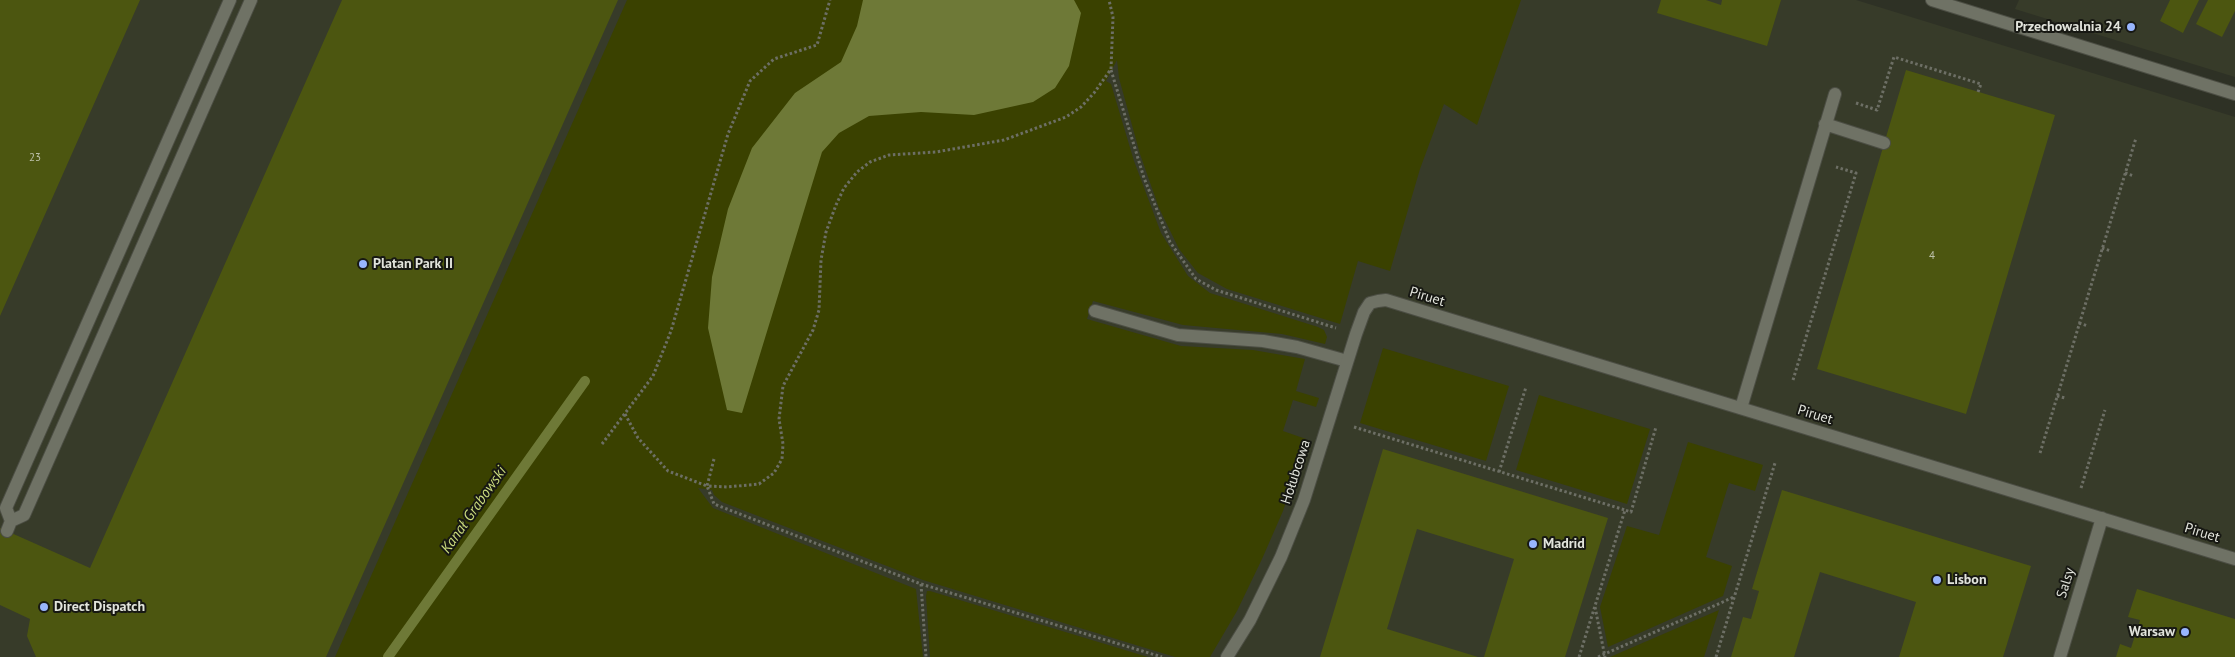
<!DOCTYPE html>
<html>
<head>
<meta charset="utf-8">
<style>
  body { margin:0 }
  canvas { display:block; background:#2e3125 }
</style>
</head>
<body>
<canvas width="2235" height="657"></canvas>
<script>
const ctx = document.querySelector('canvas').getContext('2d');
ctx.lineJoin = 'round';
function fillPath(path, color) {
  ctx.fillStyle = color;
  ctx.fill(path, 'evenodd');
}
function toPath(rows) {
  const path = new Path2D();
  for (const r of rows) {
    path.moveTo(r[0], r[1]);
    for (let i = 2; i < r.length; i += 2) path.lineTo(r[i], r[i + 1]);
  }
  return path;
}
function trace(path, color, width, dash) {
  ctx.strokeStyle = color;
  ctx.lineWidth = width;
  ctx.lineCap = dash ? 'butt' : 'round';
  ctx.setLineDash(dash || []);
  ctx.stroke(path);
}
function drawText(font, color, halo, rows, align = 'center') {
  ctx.font = font + ' "PT Sans",sans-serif';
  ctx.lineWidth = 4;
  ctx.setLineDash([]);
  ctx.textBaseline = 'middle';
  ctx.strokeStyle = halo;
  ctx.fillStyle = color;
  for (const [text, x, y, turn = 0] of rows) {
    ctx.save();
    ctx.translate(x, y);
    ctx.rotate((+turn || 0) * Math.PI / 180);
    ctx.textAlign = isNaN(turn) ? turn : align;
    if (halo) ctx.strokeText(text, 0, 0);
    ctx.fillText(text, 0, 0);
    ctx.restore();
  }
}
fillPath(toPath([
  [0,0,1856,0,2235,117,2235,657,0,657],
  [2019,0,2235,0,2235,77,2015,9]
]), '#373b29');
fillPath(toPath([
  [627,0,1521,0,1477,125,1444,104,1420,169,1390,271,1358,261,1340,324,1227,289,1198,273,1179,249,1159,208,1140,154,1119,78,1117,60,1106,81,1111,84,1134,161,1161,233,1188,276,1210,293,1318,327,1324,330,1327,337,1325,344,1282,334,1183,325,1093,301,1087,319,1181,346,1253,350,1305,359,1296,391,1319,398,1316,407,1293,400,1283,431,1306,439,1296,472,1283,511,1262,559,1237,611,1210,657,1175,657,923,580,722,502,714,495,712,490,698,488,713,508,916,589,923,657,335,657],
  [1383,348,1509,386,1486,461,1360,423],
  [1539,395,1650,429,1627,504,1516,470],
  [1688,442,1763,465,1755,491,1729,483,1706,557,1732,566,1723,596,1608,647,1600,607,1627,526,1659,535],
  [927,591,930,591,1148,657,930,657,926,596],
  [1719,610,1704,657,1610,657]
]), '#3a4100');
fillPath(toPath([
  [863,0,1074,0,1081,13,1069,66,1055,88,1033,102,974,115,921,112,869,116,839,133,822,152,742,413,727,410,708,328,712,277,728,209,752,148,795,93,841,62,857,26]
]), '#6e7937');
trace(toPath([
  [388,657,585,381]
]), '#6e7937', 10);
fillPath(toPath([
  [0,0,140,0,0,316],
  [342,0,618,0,326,657,36,657,27,636,30,619,0,605,0,528,90,568],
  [1661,0,1706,0,1721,5,1722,0,1781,0,1767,46,1657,13],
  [2170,0,2199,0,2183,33,2160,21],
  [2208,0,2235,0,2235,11,2222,37,2196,24],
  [1906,70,2055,115,1966,414,1817,369],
  [1383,449,1608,518,1565,657,1484,657,1514,559,1417,529,1387,629,1478,657,1320,657],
  [1782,490,2031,566,2003,657,1899,657,1916,602,1820,572,1794,657,1731,657,1743,617,1751,619,1759,591,1752,589],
  [2137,589,2235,619,2235,657,2116,657,2120,644,2131,648,2140,620,2128,617]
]), '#4c5610');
const lane = toPath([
  [1825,124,1884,143],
  [1095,311,1178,335,1263,341,1297,347,1347,361],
  [1741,408,1835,94],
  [11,521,6,508,230,0],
  [7,531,11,521,24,515,251,0]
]);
const street = toPath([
  [1932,0,2235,94],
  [1227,657,1250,620,1281,557,1304,500,1356,334,1364,312,1370,303,1378,301,1386,300,2235,559],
  [2060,657,2102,518]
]);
trace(lane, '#4c4e44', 14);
trace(street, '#4c4e44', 14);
trace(toPath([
  [1111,70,1144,178,1170,242,1196,279,1216,290,1336,328],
  [1856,103,1877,110,1894,57,1981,84,1978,92],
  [2125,173,2134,176],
  [2102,248,2111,251],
  [2079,323,2088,326],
  [1793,380,1856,173,1836,167],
  [2057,396,2065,398],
  [625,414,638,438,668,471,707,486,714,504,921,584,1162,657],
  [1354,427,1625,510],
  [602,444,653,376,671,331,728,134,750,81,774,59,817,45,830,0],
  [2040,453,2136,138],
  [714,459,707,486,727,487,759,484,774,473,782,459,783,444,779,419,783,386,813,330,819,310,821,260,826,232,836,205,844,188,857,172,870,162,889,155,936,152,1004,140,1066,117,1081,107,1094,93,1111,69,1113,17,1109,0],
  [1499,472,1526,387],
  [2081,488,2105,410],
  [921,584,926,657],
  [1595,607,1605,657],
  [1579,657,1625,510,1631,512,1656,427],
  [1598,657,1734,597],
  [1716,657,1775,463]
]), '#6d6f65', 3, [2.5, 2.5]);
trace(lane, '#6f7265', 12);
trace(street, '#6f7265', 12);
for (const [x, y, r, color] of [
  [2131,27,5,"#98b5fd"],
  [363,264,5,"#98b5fd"],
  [1533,544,5,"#98b5fd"],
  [1937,580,5,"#98b5fd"],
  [44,607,5,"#98b5fd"],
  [2185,632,5,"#98b5fd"]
]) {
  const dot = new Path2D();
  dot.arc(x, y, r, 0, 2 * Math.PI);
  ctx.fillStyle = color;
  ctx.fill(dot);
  trace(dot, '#171813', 2);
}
drawText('11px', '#bcc0a9', null, [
  ["23",35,158],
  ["4",1932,256]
]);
drawText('bold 14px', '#e2e4dc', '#171813', [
  ["Przechowalnia 24",2121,27,"right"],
  ["Platan Park II",373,264],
  ["Madrid",1543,544],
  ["Lisbon",1947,580],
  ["Direct Dispatch",54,607],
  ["Warsaw",2175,632,"right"]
], 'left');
drawText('14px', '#e2e4dc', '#171813', [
  ["Piruet",1427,297,17],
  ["Piruet",1815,415,17],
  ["Hołubcowa",1296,472,-72],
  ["Piruet",2202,533,17],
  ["Salsy",2066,583,-73]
]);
drawText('italic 15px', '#cbdb7d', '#171813', [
  ["Kanał Grabowski",474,510,-55]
]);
</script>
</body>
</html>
